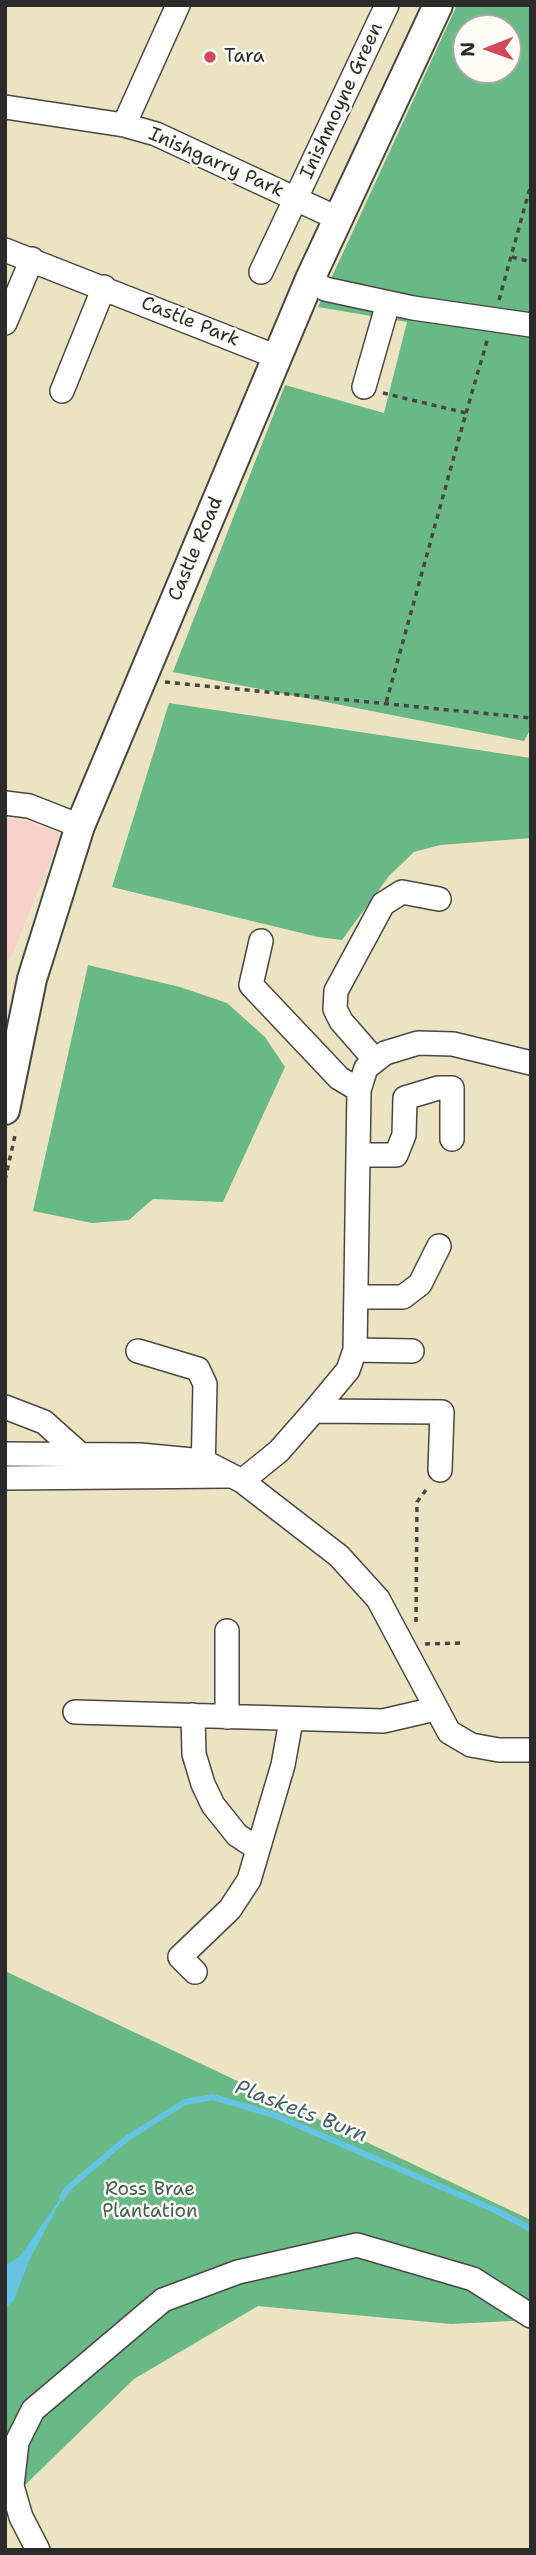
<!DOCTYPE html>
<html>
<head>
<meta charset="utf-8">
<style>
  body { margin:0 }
  #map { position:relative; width:536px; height:2555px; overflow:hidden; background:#ebe3c1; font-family:"Shantell Sans",sans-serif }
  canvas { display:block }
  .frame { position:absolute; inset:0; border:7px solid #2b2b2b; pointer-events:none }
  .north { position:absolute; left:452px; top:14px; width:70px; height:70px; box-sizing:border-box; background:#fdfcf7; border:2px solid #a9a8a5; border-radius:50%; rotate:269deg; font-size:19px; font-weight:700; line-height:28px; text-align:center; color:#2b2b2b }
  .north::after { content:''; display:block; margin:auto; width:24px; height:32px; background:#d1495b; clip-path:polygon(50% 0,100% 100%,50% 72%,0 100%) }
</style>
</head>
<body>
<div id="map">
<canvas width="536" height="2555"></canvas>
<div class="frame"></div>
<div class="north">N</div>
</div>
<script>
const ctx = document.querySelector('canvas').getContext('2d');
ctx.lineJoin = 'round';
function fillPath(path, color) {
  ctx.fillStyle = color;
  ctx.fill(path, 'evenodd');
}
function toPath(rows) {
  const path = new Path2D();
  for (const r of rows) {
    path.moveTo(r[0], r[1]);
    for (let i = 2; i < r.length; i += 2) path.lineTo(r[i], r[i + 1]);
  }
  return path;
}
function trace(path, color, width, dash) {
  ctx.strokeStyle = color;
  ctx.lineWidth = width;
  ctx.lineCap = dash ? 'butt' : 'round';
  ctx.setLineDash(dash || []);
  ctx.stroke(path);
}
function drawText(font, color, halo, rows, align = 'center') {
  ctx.font = font + ' "Shantell Sans",sans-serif';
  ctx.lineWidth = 5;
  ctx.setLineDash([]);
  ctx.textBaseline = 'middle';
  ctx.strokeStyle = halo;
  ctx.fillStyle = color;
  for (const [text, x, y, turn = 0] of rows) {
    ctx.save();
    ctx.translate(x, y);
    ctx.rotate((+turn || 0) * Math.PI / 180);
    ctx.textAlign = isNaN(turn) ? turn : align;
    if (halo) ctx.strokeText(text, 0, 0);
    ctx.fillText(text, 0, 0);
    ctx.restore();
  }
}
fillPath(toPath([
  [5,819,27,821,61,834,12,955,5,964]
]), '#f7d0c9');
fillPath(toPath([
  [457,5,531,5,531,728,524,741,173,672,285,385,384,413,407,322,318,307],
  [466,28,508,28,508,70,466,70],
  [169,703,531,758,531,838,440,845,414,852,389,876,342,940,318,937,112,887],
  [88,965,180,987,227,1003,265,1037,285,1067,223,1202,153,1199,129,1220,92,1223,33,1211],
  [5,1971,531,2220,531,2320,451,2324,258,2306,134,2379,24,2486,5,2427]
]), '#68b985');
fillPath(toPath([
  [66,2191,29,2261,14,2300,5,2309,5,2266,20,2256]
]), '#65c3e3');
trace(toPath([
  [62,2198,67,2189,126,2139,185,2102,213,2097,274,2115,495,2210,531,2229]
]), '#65c3e3', 6);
const minor = toPath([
  [5,107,124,125,156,134,339,219],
  [124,125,178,5],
  [5,250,277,357],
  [261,272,387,5],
  [310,279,325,289,413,308,531,325],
  [5,323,32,259],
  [364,387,388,303],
  [62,391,104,287],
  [5,803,29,806,80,826],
  [261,941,251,985,339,1078,359,1090],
  [375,1060,341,1021,335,1009,336,991,383,904,402,892,439,899],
  [358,1155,396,1155,404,1135,405,1098,438,1088,452,1088,452,1139],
  [357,1297,403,1297,420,1284,439,1246],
  [355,1350,412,1351],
  [138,1351,198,1369,205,1384,203,1474],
  [5,1407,44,1422,81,1455],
  [314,1411,442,1412,440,1470],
  [5,1454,140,1455,203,1461,242,1481,339,1556,378,1599,449,1732,471,1745,499,1750,531,1750],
  [5,1478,228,1476],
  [242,1481,279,1451,314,1411,348,1370,355,1350,359,1090,366,1068,385,1053,418,1043,453,1044,531,1063],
  [227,1631,227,1717],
  [75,1712,383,1721,435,1709],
  [193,1715,194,1754,203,1784,213,1805,237,1835,258,1849],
  [195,1972,180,1957,230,1909,249,1880,283,1765,291,1721],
  [38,2550,21,2517,12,2486,17,2442,33,2410,163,2300,238,2272,357,2245,473,2279,531,2316]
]);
const major = toPath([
  [5,1110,32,979,80,826,310,279,438,5]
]);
trace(minor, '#484742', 26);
trace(major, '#484742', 32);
trace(toPath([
  [512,257,531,262],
  [499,300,531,184],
  [383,393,466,413,386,703],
  [466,413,487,341],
  [165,682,531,718],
  [5,1180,16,1131],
  [416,1622,417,1502,429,1486],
  [425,1644,461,1643]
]), '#484742', 3.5, [5, 5]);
trace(minor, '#fff', 23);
trace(major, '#fff', 28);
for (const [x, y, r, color] of [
  [210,57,7,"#d1495b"]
]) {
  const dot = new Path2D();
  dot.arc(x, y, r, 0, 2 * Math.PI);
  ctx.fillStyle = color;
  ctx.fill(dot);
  trace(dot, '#fdfcf7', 2.5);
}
drawText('19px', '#2b2b2b', '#fdfcf7', [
  ["Tara",224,57]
], 'left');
drawText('19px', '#2b2b2b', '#fdfcf7', [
  ["Inishmoyne Green",342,101,-65],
  ["Inishgarry Park",216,163,24],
  ["Castle Park",190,322,22],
  ["Castle Road",196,549,-67]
]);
drawText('19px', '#455f4e', '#fdfcf7', [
  ["Ross Brae",150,2190],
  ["Plantation",150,2212]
]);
drawText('italic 21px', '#3f606b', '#fdfcf7', [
  ["Plaskets Burn",301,2112,21]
]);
</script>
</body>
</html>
